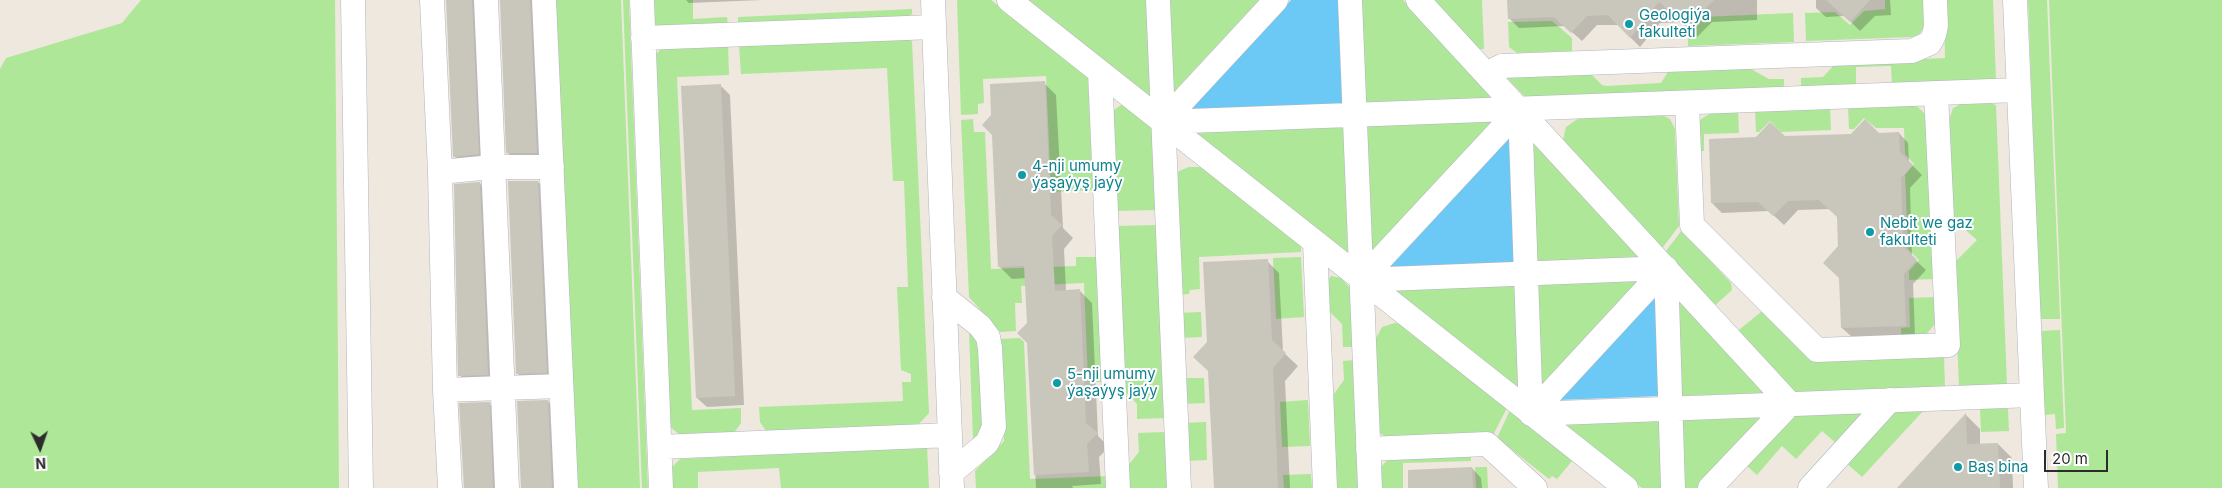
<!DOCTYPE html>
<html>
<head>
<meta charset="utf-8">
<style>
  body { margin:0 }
  #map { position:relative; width:2222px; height:488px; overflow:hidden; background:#eee8de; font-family:Inter,sans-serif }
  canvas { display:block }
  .north { position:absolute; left:15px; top:423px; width:50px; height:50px; -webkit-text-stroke:4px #fff; paint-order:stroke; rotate:177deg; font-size:14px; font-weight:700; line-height:20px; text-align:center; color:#2c2c2c }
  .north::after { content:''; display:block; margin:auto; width:18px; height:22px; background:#2c2c2c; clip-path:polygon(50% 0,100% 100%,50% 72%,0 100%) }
  .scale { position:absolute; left:2044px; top:450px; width:64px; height:22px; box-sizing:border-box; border:2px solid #2c2c2c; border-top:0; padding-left:6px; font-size:15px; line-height:18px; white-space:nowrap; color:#2c2c2c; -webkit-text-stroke:4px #fff; paint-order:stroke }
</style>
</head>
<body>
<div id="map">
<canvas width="2222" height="488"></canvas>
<div class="north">N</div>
<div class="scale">20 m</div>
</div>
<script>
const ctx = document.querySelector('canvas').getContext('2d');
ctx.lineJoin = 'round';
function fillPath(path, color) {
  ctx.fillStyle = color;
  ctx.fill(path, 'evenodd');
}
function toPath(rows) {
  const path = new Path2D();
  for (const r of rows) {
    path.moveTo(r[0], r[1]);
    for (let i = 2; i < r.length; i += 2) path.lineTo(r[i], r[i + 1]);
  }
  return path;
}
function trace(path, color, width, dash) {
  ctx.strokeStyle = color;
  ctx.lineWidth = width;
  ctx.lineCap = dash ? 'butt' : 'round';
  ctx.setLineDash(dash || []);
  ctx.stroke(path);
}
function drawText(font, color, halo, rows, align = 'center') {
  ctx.font = font + ' Inter,sans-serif';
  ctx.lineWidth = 4;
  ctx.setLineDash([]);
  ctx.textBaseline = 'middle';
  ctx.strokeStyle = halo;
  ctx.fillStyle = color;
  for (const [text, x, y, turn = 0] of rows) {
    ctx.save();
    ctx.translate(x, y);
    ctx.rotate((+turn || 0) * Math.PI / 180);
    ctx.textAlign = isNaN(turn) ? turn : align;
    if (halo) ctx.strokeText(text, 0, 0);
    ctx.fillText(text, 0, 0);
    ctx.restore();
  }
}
fillPath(toPath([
  [141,0,335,0,339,488,0,488,0,69,6,58,122,23],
  [552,0,621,0,640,488,571,488],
  [623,0,629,0,648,488,642,488],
  [651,0,693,0,693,19,727,17,728,26,658,27,654,23],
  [957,0,991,0,1088,75,1093,190,1051,192,1046,76,983,79,984,103,978,104,978,114,961,115],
  [1025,0,1147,0,1150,99],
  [1168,0,1259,0,1171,95],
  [1361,0,1403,0,1495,99,1364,103],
  [1430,0,1482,0,1484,49,1473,49],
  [1885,0,1923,0,1924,22,1923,29,1919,34,1912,37,1806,41,1805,13,1835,12,1850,25,1864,11,1885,9],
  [1944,0,1993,0,1996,81,1892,85,1891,66,1856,67,1856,86,1801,88,1801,78,1823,77,1836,63,1945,58],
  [2028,0,2047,0,2060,319,2040,319],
  [2049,0,2222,0,2222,488,2058,488,2056,434,2066,433],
  [912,9,912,14,904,18,738,25,738,17],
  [1793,13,1794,42,1688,46,1688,31,1702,17],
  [1552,21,1572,38,1572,51,1517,53,1509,47,1508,22],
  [905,38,912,41,929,413,918,425,767,432,760,422,759,407,903,401,902,382,911,382,911,374,901,370,897,287,908,287,904,181,893,181,887,68,741,74,739,45],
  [728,46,729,75,677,77,692,410,741,408,741,423,734,433,680,435,670,427,655,55,660,50,667,49],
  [1749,68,1769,79,1784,79,1784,89,1526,98,1507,78,1508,77,1591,74,1602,85,1606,86,1661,83,1668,72,1672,71],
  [1965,102,1987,102,1996,105,2007,386,1959,388,1954,263,1977,240,1953,219,1949,121,1953,108],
  [1121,105,1127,105,1153,128,1156,210,1116,211,1112,113,1114,110],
  [1911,105,1918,107,1927,116,1934,279,1909,280,1909,271,1919,260,1908,249,1905,175,1914,164,1905,154,1904,128,1876,128,1864,118,1854,129,1849,129,1848,107],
  [1830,108,1831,130,1781,132,1770,121,1759,132,1756,132,1755,110],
  [1738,111,1739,133,1704,134,1704,151,1696,151,1697,125,1701,119,1713,112],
  [1660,114,1670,119,1675,129,1679,226,1660,251,1563,140,1566,127,1579,118],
  [973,119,974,132,985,132,991,269,1076,266,1076,257,1098,257,1102,382,1088,382,1084,283,1021,286,1022,303,1015,303,1016,331,1000,332,969,297,961,120],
  [1493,121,1369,255,1365,124],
  [1344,125,1348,256,1189,130],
  [1531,138,1643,259,1535,262],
  [1189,167,1203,167,1301,242,1301,252,1199,257,1200,289,1190,290,1189,294,1177,295,1174,181,1179,171],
  [1157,225,1165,418,1137,419,1137,404,1123,389,1117,226],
  [1682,230,1731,283,1732,290,1712,308,1663,255],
  [1301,257,1304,317,1276,319,1273,258],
  [1331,276,1341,278,1351,289,1355,347,1343,347,1342,324,1329,311,1328,280],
  [1641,280,1539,389,1536,284],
  [1516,284,1519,391,1389,288],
  [1677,297,1766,393,1680,396],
  [1935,297,1936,323,1920,341,1901,341,1901,328,1910,327,1909,298],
  [1201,312,1202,337,1179,338,1178,313],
  [1761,312,1766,312,1811,361,1944,356,1945,388,1792,395,1735,333],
  [1395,323,1401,324,1507,408,1493,435,1489,433,1395,437,1384,436,1380,433,1378,429,1374,342,1382,327],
  [2060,330,2064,428,2056,429,2055,414,2044,415,2041,331],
  [969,331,978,338,982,428,981,433,973,439],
  [1020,338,1024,342,1030,479,1108,476,1109,488,976,488,975,471,1004,441,1000,339],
  [1355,360,1360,488,1334,488,1331,398,1344,380,1343,361],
  [1181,378,1204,378,1205,403,1182,404],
  [1308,400,1310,446,1282,447,1280,402],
  [1997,407,2008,409,2009,431,1981,432,1980,408],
  [1925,409,1862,477,1845,462,1893,410],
  [1510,410,1573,460,1557,479,1552,476,1549,479,1497,438],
  [1866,411,1836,443,1822,431,1796,459,1782,446,1757,475,1747,466,1795,414],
  [1765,414,1697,488,1683,488,1681,417],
  [1660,418,1663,488,1642,488,1557,421],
  [1206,422,1207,460,1185,461,1183,423],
  [1165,432,1167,488,1127,488,1126,468,1139,452,1138,433],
  [927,446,929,488,781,488,779,468,698,472,698,488,671,488,671,468,680,459],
  [1471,453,1471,461,1403,463,1403,488,1381,488,1381,467,1390,457],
  [1475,467,1487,467,1488,488,1476,488],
  [1311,474,1312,488,1284,488,1283,475]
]), '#aee798');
fillPath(toPath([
  [1291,0,1340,0,1343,104,1190,109],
  [1511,136,1515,263,1390,267],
  [1657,294,1660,396,1558,400]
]), '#6cc9f5');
fillPath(toPath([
  [447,0,475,0,481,156,457,159,454,156],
  [501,0,533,0,539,155,510,155,508,153],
  [686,0,762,0,689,3],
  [1508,0,1757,0,1757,20,1712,22,1697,37,1682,22,1660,23,1640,47,1618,25,1597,25,1582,41,1565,26,1519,28,1509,18],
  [1816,0,1890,0,1891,15,1875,16,1860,31,1845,16,1826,17,1816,8],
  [1044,83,1056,95,1063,228,1073,238,1064,249,1066,291,1079,290,1092,303,1098,436,1109,447,1099,457,1101,484,1072,486,1073,488,1036,488,1026,278,1012,279,1000,267],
  [720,85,730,95,744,405,707,407,697,398],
  [1899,133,1908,143,1909,162,1922,175,1910,188,1912,257,1926,270,1913,284,1915,335,1852,337,1842,328,1838,217,1830,209,1798,210,1784,225,1769,211,1722,213,1712,203,1784,137],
  [538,182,540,184,549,375,520,376,517,373],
  [480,183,482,186,490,377,462,378,460,375],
  [1267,261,1279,273,1283,352,1298,366,1285,381,1290,488,1215,488,1208,343],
  [548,401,550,404,554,488,522,488],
  [489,403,492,406,495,488,465,488],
  [1966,415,1980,429,1980,445,1998,444,2012,458,2013,488,1899,488],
  [1472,468,1481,478,1482,488,1410,488]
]), '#0003');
fillPath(toPath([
  [446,0,472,0,479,154,453,157],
  [500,0,530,0,537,153,506,153],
  [1507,0,1714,0,1687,28,1659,2,1630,38,1608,15,1587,16,1571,33,1554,17,1508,19],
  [1826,0,1870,0,1850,22],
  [1045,81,1051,215,1062,225,1052,236,1055,291,1080,289,1086,423,1098,433,1087,444,1089,472,1034,475,1027,343,1017,333,1027,323,1024,266,998,267,992,135,982,125,991,115,990,84],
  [721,84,735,396,696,398,681,86],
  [1865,119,1879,133,1899,132,1900,152,1913,165,1901,178,1903,246,1917,260,1904,274,1906,326,1841,328,1839,278,1823,263,1838,246,1837,217,1819,200,1788,201,1773,216,1758,202,1711,203,1709,139,1756,137,1770,122,1785,136,1851,134],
  [508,181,538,181,547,373,516,374],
  [480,182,488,375,458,376,454,184],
  [1268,259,1272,340,1286,353,1273,368,1278,488,1214,488,1208,371,1193,357,1207,342,1203,262],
  [548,400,552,488,521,488,517,401],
  [490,402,493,488,464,488,459,403],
  [1966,413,1967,444,1998,443,2000,488,1897,488],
  [1472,467,1473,488,1408,488,1408,470]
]), '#c9c6bc');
const minor = toPath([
  [353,0,361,488],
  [432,0,440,172,445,390,450,488],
  [486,0,507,488],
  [544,0,566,488],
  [642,0,661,488],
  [933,0,952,488],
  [1009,0,1626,488],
  [1158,0,1179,488],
  [1350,0,1370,488],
  [1418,0,1790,404,1710,488],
  [2015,0,2036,488],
  [643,38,933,27],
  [1100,72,1118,488],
  [1486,74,1502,66,1912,51,1930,43,1934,35,1936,26,1935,0],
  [1687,103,1692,225,1817,350,1948,345,1936,93],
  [1520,109,1531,414],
  [1163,122,2018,90],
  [1163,122,1276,0],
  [440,172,492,167,552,167],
  [1315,242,1325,488],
  [1666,268,1673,488],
  [1361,280,1666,268],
  [1361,280,1520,109],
  [944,297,980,326,988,337,990,348,994,427,987,443,951,473],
  [445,390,561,386],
  [1531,414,2032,395],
  [1531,414,1666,268],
  [660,447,950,435],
  [1368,449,1487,444,1535,488],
  [1810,488,1890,400]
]);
trace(minor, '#b2b3c0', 25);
trace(minor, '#fff', 24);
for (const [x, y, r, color] of [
  [1629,24,5,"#0f9aa8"],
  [1022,175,5,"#0f9aa8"],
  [1870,232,5,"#0f9aa8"],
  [1057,383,5,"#0f9aa8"],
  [1958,467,5,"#0f9aa8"]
]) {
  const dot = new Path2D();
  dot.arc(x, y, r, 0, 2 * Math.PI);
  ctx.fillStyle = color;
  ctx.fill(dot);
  trace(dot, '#fff', 2);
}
drawText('15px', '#0d838f', '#fff', [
  ["Geologiýa",1639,15],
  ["fakulteti",1639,32],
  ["4-nji umumy",1032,166],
  ["ýaşaýyş jaýy",1032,183],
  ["Nebit we gaz",1880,223],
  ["fakulteti",1880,240],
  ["5-nji umumy",1067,374],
  ["ýaşaýyş jaýy",1067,391],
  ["Baş bina",1968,467]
], 'left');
</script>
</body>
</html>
